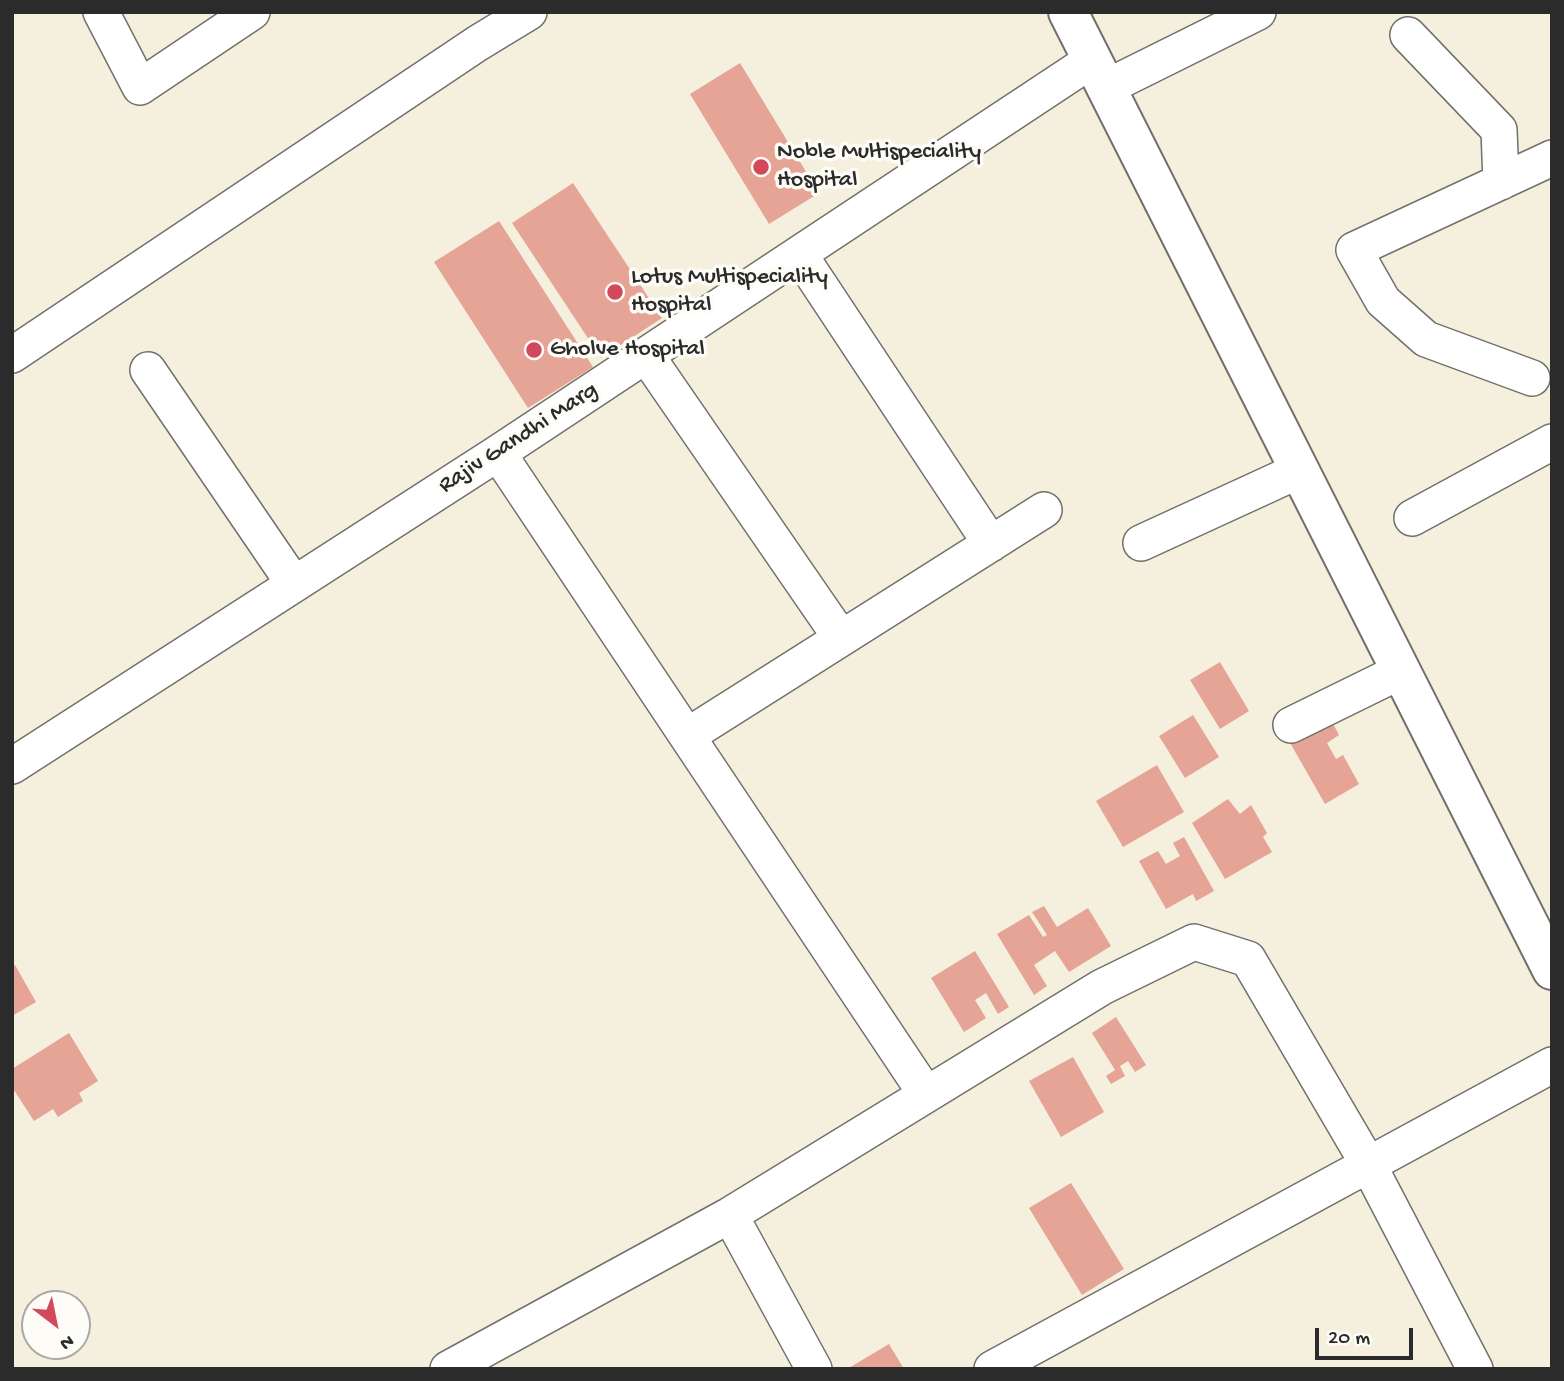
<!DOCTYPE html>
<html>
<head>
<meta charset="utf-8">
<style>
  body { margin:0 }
  #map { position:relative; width:1564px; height:1381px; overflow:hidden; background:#f5efdd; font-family:"Gochi Hand",sans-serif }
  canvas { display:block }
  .frame { position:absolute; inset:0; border:14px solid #2b2b2b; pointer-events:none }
  .north { position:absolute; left:21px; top:1290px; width:70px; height:70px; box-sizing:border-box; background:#fdfcf7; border:2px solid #a9a8a5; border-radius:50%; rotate:148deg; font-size:19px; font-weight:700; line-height:28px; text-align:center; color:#2b2b2b }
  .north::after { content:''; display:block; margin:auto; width:24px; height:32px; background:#d1495b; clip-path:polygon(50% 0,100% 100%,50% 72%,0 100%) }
  .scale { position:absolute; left:1315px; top:1328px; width:98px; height:32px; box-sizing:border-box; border:4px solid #2b2b2b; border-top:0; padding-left:9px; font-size:21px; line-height:24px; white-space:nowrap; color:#2b2b2b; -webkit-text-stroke:5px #fdfcf7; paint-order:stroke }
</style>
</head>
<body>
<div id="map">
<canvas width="1564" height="1381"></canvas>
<div class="frame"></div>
<div class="north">N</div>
<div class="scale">20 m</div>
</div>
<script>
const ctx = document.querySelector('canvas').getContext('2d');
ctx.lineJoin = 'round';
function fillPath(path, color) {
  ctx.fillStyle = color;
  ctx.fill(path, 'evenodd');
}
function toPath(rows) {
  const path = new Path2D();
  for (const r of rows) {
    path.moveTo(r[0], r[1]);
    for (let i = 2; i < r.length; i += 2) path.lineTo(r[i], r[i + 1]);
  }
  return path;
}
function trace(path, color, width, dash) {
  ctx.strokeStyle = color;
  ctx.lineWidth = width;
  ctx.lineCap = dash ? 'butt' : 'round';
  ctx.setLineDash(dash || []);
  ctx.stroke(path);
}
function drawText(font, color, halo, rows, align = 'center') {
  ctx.font = font + ' "Gochi Hand",sans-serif';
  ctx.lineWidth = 7;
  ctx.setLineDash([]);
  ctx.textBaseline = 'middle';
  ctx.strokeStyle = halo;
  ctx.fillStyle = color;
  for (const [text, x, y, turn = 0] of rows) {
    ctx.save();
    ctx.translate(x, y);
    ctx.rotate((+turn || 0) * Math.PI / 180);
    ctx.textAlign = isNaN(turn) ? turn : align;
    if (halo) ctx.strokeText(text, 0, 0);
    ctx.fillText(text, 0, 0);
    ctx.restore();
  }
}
fillPath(toPath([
  [740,63,819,193,769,224,690,94],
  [573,183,662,318,601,358,512,223],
  [499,221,593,367,528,408,434,262],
  [1220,662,1249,711,1220,729,1190,680],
  [1193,715,1219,757,1185,778,1159,736],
  [1330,718,1339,735,1327,743,1336,759,1343,755,1359,784,1325,804,1289,741],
  [1157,765,1184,812,1123,847,1096,801],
  [1228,799,1240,814,1251,805,1267,833,1263,837,1272,852,1225,879,1192,823],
  [1184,837,1214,891,1196,901,1193,894,1166,909,1139,861,1158,851,1166,864,1180,856,1173,843],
  [1044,906,1057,927,1088,908,1111,946,1069,972,1055,951,1034,965,1047,986,1034,995,997,934,1029,915,1043,937,1047,935,1032,912],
  [975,951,1009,1007,998,1014,986,993,975,1000,986,1018,964,1032,931,978],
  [15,965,36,1002,12,1016,12,967],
  [1116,1017,1146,1065,1135,1072,1128,1061,1120,1066,1125,1076,1111,1084,1106,1076,1115,1070,1092,1033],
  [69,1033,98,1081,79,1093,83,1101,58,1117,53,1109,34,1121,12,1087,12,1069],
  [1073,1057,1104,1112,1061,1137,1029,1081],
  [1071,1183,1124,1269,1082,1295,1029,1208],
  [889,1344,904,1369,847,1369]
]), '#e5a496');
const minor = toPath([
  [101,12,140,87,252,12],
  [1408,35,1499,130,1501,182],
  [1107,87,1258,12],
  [799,254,991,544],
  [12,355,478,43,529,12],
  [646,355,841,638],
  [148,370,294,584],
  [1532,378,1426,339,1383,301,1354,250,1552,158],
  [498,453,926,1094],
  [1412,518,1552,442],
  [1141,543,1300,470],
  [1291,725,1401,671],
  [687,736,1044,510],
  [12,766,498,453,1092,60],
  [730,1215,814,1369],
  [448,1369,730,1215,1102,987,1194,942,1248,959,1368,1164,1475,1369],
  [992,1369,1552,1065]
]);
const tertiary = toPath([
  [1068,12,1552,970]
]);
trace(minor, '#727069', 38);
trace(tertiary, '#727069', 42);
trace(minor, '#fff', 35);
trace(tertiary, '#fff', 38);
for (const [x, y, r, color] of [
  [761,167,9,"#d1495b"],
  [615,292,9,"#d1495b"],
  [534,350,9,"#d1495b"]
]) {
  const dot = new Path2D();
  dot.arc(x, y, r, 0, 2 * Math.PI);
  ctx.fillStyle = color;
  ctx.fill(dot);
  trace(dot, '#fdfcf7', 2.5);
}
drawText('24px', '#2b2b2b', '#fdfcf7', [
  ["Noble Multispeciality",777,153],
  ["Hospital",777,181],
  ["Lotus Multispeciality",631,278],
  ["Hospital",631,306],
  ["Gholve Hospital",550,350]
], 'left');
drawText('24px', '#2b2b2b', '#fdfcf7', [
  ["Rajiv Gandhi Marg",519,439,-33]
]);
</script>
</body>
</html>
